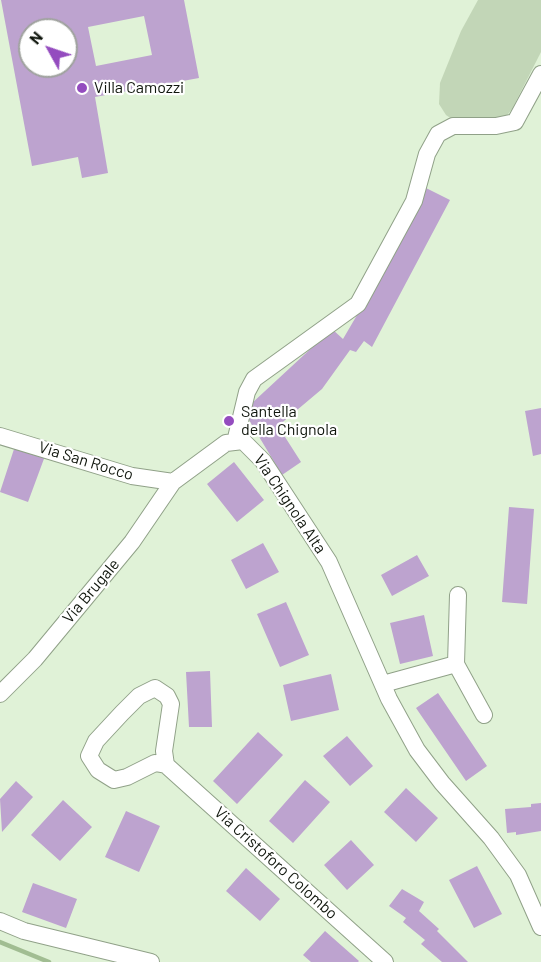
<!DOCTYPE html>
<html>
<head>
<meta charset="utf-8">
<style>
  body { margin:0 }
  #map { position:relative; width:541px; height:962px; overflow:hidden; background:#e0f2d7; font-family:Barlow,sans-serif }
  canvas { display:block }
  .north { position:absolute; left:18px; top:18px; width:60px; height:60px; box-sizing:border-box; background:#fff; border:2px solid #9fa29e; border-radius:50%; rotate:310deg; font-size:16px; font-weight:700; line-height:24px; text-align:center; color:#10160d }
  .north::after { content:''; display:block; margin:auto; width:21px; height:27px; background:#944cbf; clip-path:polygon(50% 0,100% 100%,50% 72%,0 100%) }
</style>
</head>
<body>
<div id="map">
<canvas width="541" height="962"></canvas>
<div class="north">N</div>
</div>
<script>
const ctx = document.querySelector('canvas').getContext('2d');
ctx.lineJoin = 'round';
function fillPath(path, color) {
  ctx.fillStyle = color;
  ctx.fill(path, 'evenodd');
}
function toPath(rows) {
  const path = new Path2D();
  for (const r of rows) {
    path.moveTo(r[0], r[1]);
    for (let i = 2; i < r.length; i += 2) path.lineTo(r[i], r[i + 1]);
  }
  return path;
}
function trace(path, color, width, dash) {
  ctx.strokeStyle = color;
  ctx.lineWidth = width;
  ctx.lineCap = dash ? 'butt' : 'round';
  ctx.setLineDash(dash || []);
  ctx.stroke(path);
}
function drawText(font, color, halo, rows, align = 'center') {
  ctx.font = font + ' Barlow,sans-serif';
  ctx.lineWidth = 4.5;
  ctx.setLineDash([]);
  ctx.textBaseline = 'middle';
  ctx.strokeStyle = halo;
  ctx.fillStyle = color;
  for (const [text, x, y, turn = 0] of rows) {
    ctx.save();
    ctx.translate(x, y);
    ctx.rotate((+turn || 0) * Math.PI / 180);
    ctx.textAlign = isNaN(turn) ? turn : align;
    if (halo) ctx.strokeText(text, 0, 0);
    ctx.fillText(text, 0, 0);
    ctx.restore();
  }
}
fillPath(toPath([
  [478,0,541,0,541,52,512,109,505,118,459,124,446,115,439,104,440,83,461,31]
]), '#c2d6b7');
trace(toPath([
  [0,942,49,962]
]), '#a1bd92', 4.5);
fillPath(toPath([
  [1,0,184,0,199,78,95,97,108,173,82,178,78,157,32,166],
  [144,16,152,55,96,66,88,27],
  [30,30,66,30,66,66,30,66],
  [426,188,450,200,372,347,364,341,356,352,350,350,322,389,278,426,301,462,282,475,249,420,251,404,332,329,343,339,418,211],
  [541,408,541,454,533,456,525,411],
  [15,446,45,456,28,502,0,492],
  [234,462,264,500,237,522,207,484],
  [509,507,534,509,527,604,502,602],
  [263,543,279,572,246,589,231,560],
  [417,555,429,576,392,596,381,575],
  [286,602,309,655,280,667,257,614],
  [424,615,433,656,400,664,390,623],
  [210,671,212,727,189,727,186,672],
  [331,674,339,710,291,721,283,685],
  [438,693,487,766,466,781,416,708],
  [258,732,283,755,237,804,213,781],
  [347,736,373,766,350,786,323,756],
  [305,780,330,802,293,843,269,821],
  [16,781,33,797,2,832,0,799],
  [406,788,438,818,416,842,384,812],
  [63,800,92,827,60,861,31,835],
  [541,803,541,831,516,835,516,832,507,833,505,809,531,807,531,804],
  [126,811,160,826,139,872,105,857],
  [351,840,374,865,347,890,324,865],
  [477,866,502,914,474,928,449,880],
  [246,868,280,899,260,921,226,891],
  [33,883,77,899,66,928,22,912],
  [402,889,424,902,419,911,439,929,437,931,468,962,442,962,421,944,425,940,403,922,406,918,389,906],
  [325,931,359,961,358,962,311,962,303,955]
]), '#bda3cf');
const minor = toPath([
  [0,436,132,476,173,482],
  [235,442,247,392,254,379,358,304,414,201,427,154,438,134,453,126,496,126,515,122,541,74],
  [456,664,484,715],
  [383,684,456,664,458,595],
  [0,694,35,659,132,542,173,482,226,443,243,441,263,461,329,562,389,699,417,750,442,783,491,838,518,875,541,927],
  [166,765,164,751,171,704,167,696,155,688,139,696,122,713,96,741,89,756,98,770,114,780,127,777,155,763,166,765,385,962],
  [0,921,24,931,151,962]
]);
trace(minor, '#90a188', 18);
trace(minor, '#fff', 16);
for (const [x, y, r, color] of [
  [82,88,6,"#944cbf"],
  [229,421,6,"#944cbf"]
]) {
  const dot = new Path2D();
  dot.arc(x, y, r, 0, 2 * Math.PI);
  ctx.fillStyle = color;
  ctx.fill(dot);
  trace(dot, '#fff', 2);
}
drawText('16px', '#10160d', '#fff', [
  ["Villa Camozzi",94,88],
  ["Santella",241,412],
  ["della Chignola",241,430]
], 'left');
drawText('16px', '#10160d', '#fff', [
  ["Via San Rocco",86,461,17],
  ["Via Chignola Alta",290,504,56],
  ["Via Brugale",91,591,-50],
  ["Via Cristoforo Colombo",276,863,42]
]);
</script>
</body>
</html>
